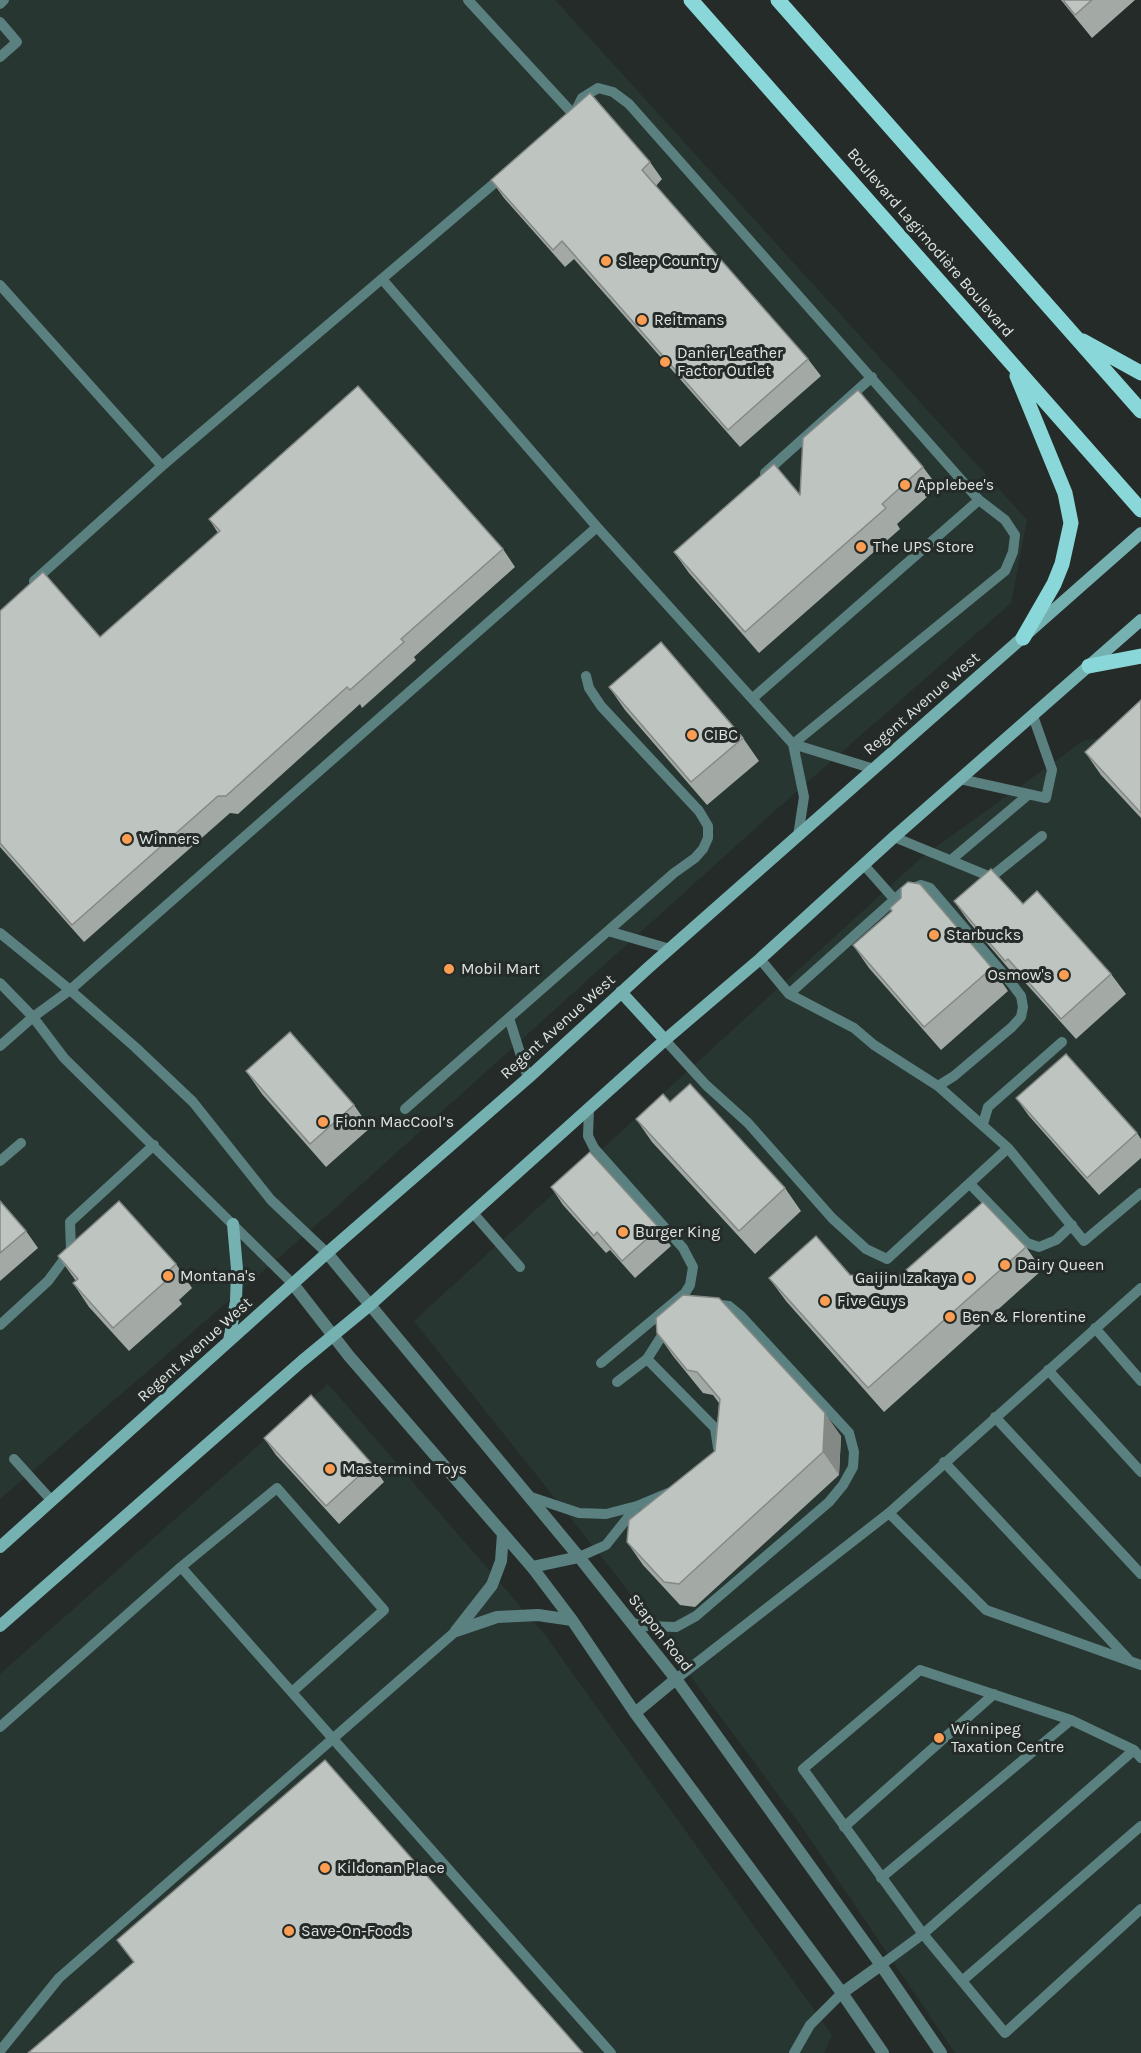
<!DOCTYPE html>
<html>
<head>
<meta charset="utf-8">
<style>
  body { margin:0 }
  canvas { display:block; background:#242b28 }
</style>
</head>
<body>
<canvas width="1141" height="2053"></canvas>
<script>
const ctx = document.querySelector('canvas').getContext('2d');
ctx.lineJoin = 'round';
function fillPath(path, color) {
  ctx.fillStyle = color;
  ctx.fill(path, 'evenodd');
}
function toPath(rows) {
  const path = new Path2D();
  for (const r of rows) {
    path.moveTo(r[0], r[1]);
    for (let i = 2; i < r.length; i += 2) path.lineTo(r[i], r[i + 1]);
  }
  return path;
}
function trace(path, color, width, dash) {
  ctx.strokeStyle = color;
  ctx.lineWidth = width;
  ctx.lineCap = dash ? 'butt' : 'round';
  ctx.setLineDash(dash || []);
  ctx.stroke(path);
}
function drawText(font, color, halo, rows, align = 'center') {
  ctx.font = font + ' Karla,sans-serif';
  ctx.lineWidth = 6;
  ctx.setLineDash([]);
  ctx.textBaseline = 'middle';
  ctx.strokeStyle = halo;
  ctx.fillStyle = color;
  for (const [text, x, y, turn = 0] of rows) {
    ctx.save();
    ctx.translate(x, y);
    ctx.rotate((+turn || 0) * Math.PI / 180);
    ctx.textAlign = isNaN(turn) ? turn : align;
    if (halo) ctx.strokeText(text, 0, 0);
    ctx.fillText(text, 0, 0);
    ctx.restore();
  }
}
fillPath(toPath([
  [0,0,555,0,1027,520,1011,603,770,815,323,1219,0,1499],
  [1135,731,1141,733,1141,2053,955,2053,802,1827,616,1575,414,1321,921,858,1083,741],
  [328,1384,545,1635,832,2035,824,2053,0,2053,0,1674]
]), '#283632');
trace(toPath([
  [468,0,574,115],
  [0,4,4,0],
  [0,22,17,42,0,57],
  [574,114,582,98,598,88,613,92,629,104,979,500,1005,520,1015,535,1013,552,1005,571,793,744],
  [382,279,597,527,793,744,804,797,798,836],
  [0,285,162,466],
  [765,473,872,377],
  [34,581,162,466,504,175],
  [753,698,979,500],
  [793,744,874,769],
  [960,779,1046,798,1052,770,1033,716],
  [894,837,991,877,1042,836],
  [951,860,1028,795],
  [864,865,895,900],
  [608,931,670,949],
  [0,933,70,990,135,1047,193,1102,271,1200,327,1253],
  [0,983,33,1017,64,1058,293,1284],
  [789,994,903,892,921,885,930,888,1012,984,1021,996,1023,1007,1021,1017,1012,1027,954,1076,938,1086],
  [509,1018,528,1078],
  [665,1040,706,1085,748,1123,832,1218,866,1249,887,1259,1008,1148,938,1086,874,1045,854,1028,789,994,760,959],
  [0,1046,33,1017,70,990,597,527],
  [589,1108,588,1136,594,1148,683,1248,693,1267,690,1285,685,1293,601,1363],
  [405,1109,674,873,695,858,703,849,708,838,708,826,699,811,601,706,589,688,586,676],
  [983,1124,988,1107,1062,1042],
  [1008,1148,1084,1241,1141,1193],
  [0,1161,21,1143],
  [970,1184,1027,1243,1039,1247,1056,1240,1072,1225],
  [473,1213,520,1267],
  [0,1325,48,1281,71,1250,70,1222,154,1145],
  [1095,1328,1141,1381],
  [647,1359,661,1337,671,1329],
  [1048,1370,1141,1472],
  [617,1382,647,1359,715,1428,718,1448],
  [995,1417,1141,1574],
  [14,1459,52,1501],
  [944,1462,1128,1659],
  [528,1496,579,1513,606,1514,637,1506,668,1493],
  [889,1513,986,1610,1141,1665],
  [579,1557,606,1545,637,1506],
  [181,1567,611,2053],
  [631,1623,645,1626,676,1627,696,1616,829,1502,843,1485,853,1467,854,1452,849,1433,740,1315,729,1306,713,1304],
  [676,1679,889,1513,1141,1288],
  [0,1727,181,1567,277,1488,384,1610,292,1692],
  [1134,1750,1071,1720,920,1670,803,1769,923,1934,1005,2033,1141,1909],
  [844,1827,994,1694],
  [881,1878,1071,1720],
  [881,1965,923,1934,1134,1750,1141,1758],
  [962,1981,1141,1826],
  [0,2051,59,1978,456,1631],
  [794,2053,810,2025,842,1993]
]), '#5b8080', 10);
trace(toPath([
  [532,1567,579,1557]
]), '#5b8080', 12);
trace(toPath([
  [327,1253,579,1557,676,1679,881,1965,941,2053],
  [293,1284,349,1356,532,1567,572,1620,635,1713,842,1993,883,2053],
  [456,1631,497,1617,538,1615,572,1620],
  [456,1631,492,1585,501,1561,503,1534],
  [635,1713,676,1679],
  [842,1993,881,1965]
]), '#5b8080', 12);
trace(toPath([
  [621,992,665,1040],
  [229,1341,236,1301,237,1269,233,1224],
  [0,1547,327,1253,528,1078,648,968,1141,533],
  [0,1626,302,1361,370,1305,665,1040,760,959,894,837,1141,620]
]), '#76b1b2', 12);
trace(toPath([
  [691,0,1141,510],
  [778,0,1141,411],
  [1083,341,1141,373],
  [1017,376,1065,493,1071,523,1062,564,1054,584,1023,638],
  [1089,666,1141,656]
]), '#89d7d8', 15);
fillPath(toPath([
  [1061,0,1135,0,1092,38],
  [650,162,662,179,656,186,808,359,821,376,740,447,574,259,565,267,504,198,491,180],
  [923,467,938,487,897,524,900,529,759,653,689,573,674,552,800,495],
  [209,519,503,549,515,567,414,657,416,660,362,708,360,704,238,814,230,813,84,942,0,847,0,611,100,637,218,533],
  [609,687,743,738,759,761,707,805,625,710],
  [1141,700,1141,818,1101,775,1085,752],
  [954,901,1023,904,1111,974,1126,994,1076,1039,1022,979,1020,982,969,922],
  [853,945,992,968,1008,991,941,1050,869,968],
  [246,1071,354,1105,370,1128,326,1167,262,1094],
  [1016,1098,1137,1133,1141,1139,1141,1158,1099,1195,1029,1116],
  [670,1102,785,1188,801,1211,755,1254,652,1142,636,1119],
  [551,1187,659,1228,671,1246,635,1278,610,1250,606,1253,563,1205],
  [0,1201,26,1231,38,1248,0,1281],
  [1026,1247,1042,1270,884,1412,786,1301,769,1278,850,1275,897,1278],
  [58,1256,176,1264,192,1288,179,1300,182,1304,129,1351,89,1307,73,1283,76,1281],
  [657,1333,841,1436,839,1475,695,1607,680,1605,643,1565,627,1542,715,1451,719,1403,713,1395,703,1393,673,1356],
  [264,1438,372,1464,384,1482,339,1524,276,1455]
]), '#a3a9a4');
fillPath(toPath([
  [825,1413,841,1436,839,1475,823,1452]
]), '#858986');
const building = toPath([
  [1063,0,1092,0,1075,15,1063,0],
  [590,93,650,162,642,170,808,359,728,430,562,241,553,250,491,180,590,93],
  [358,386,503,549,401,639,404,642,350,690,347,687,226,796,218,796,72,925,0,843,0,611,43,572,100,637,220,531,209,519,358,386],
  [858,390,923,467,882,504,886,508,745,632,674,552,774,464,800,495,803,438,858,390],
  [661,642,743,738,691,782,609,687,661,642],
  [1141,700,1141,813,1085,752,1141,700],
  [991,869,1023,904,1037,891,1111,974,1061,1019,1008,959,1005,961,954,901,991,869],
  [908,882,920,884,992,968,924,1027,853,945,892,911,890,908,901,898,901,888,908,882],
  [290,1032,354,1105,310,1144,246,1071,290,1032],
  [1066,1054,1137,1133,1087,1178,1016,1098,1066,1054],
  [690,1084,785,1188,739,1231,636,1119,663,1094,670,1102,690,1084],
  [590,1152,659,1228,622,1261,597,1232,594,1236,551,1187,590,1152],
  [0,1201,26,1231,0,1253,0,1201],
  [119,1201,176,1264,162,1277,166,1281,113,1328,73,1283,78,1279,58,1256,119,1201],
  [983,1202,1026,1247,868,1388,769,1278,816,1236,850,1275,897,1278,983,1202],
  [683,1295,719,1298,825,1413,823,1452,679,1584,664,1582,627,1542,629,1520,715,1451,720,1399,697,1372,687,1370,657,1333,656,1318,683,1295],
  [311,1395,372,1464,326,1506,264,1438,311,1395],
  [325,1760,583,2053,28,2053,134,1962,117,1940,325,1760]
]);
fillPath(building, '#bec4bf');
trace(building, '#858986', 1.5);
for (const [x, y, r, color] of [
  [606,261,6,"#fc9d54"],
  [642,320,6,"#fc9d54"],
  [665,362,6,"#fc9d54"],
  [905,485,6,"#fc9d54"],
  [861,547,6,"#fc9d54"],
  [692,735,6,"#fc9d54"],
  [127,839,6,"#fc9d54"],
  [934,935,6,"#fc9d54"],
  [449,969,6,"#fc9d54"],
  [1064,975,6,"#fc9d54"],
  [323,1122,6,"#fc9d54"],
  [623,1232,6,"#fc9d54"],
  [1005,1265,6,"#fc9d54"],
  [168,1276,6,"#fc9d54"],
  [969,1278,6,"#fc9d54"],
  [825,1301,6,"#fc9d54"],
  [950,1317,6,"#fc9d54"],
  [330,1469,6,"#fc9d54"],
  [939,1738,6,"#fc9d54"],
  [325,1868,6,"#fc9d54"],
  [289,1931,6,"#fc9d54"]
]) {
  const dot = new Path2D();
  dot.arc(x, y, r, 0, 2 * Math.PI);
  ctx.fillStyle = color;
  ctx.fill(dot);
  trace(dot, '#242b28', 2);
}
drawText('16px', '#dfe4e2', '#242b28', [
  ["Boulevard Lagimodière Boulevard",930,243,49],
  ["Regent Avenue West",922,704,-41],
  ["Regent Avenue West",558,1027,-42],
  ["Regent Avenue West",195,1350,-42],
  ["Stapon Road",660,1633,52]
]);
drawText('16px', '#dfe4e2', '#242b28', [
  ["Sleep Country",618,261],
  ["Reitmans",654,320],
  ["Danier Leather",677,353],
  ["Factor Outlet",677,371],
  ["Applebee's",917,485],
  ["The UPS Store",873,547],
  ["CIBC",704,735],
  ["Winners",139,839],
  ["Starbucks",946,935],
  ["Mobil Mart",461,969],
  ["Osmow's",1052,975,"right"],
  ["Fionn MacCool’s",335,1122],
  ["Burger King",635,1232],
  ["Dairy Queen",1017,1265],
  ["Montana's",180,1276],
  ["Gaijin Izakaya",957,1278,"right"],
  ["Five Guys",837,1301],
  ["Ben & Florentine",962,1317],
  ["Mastermind Toys",342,1469],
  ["Winnipeg",951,1729],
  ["Taxation Centre",951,1747],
  ["Kildonan Place",337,1868],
  ["Save-On-Foods",301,1931]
], 'left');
</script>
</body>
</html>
